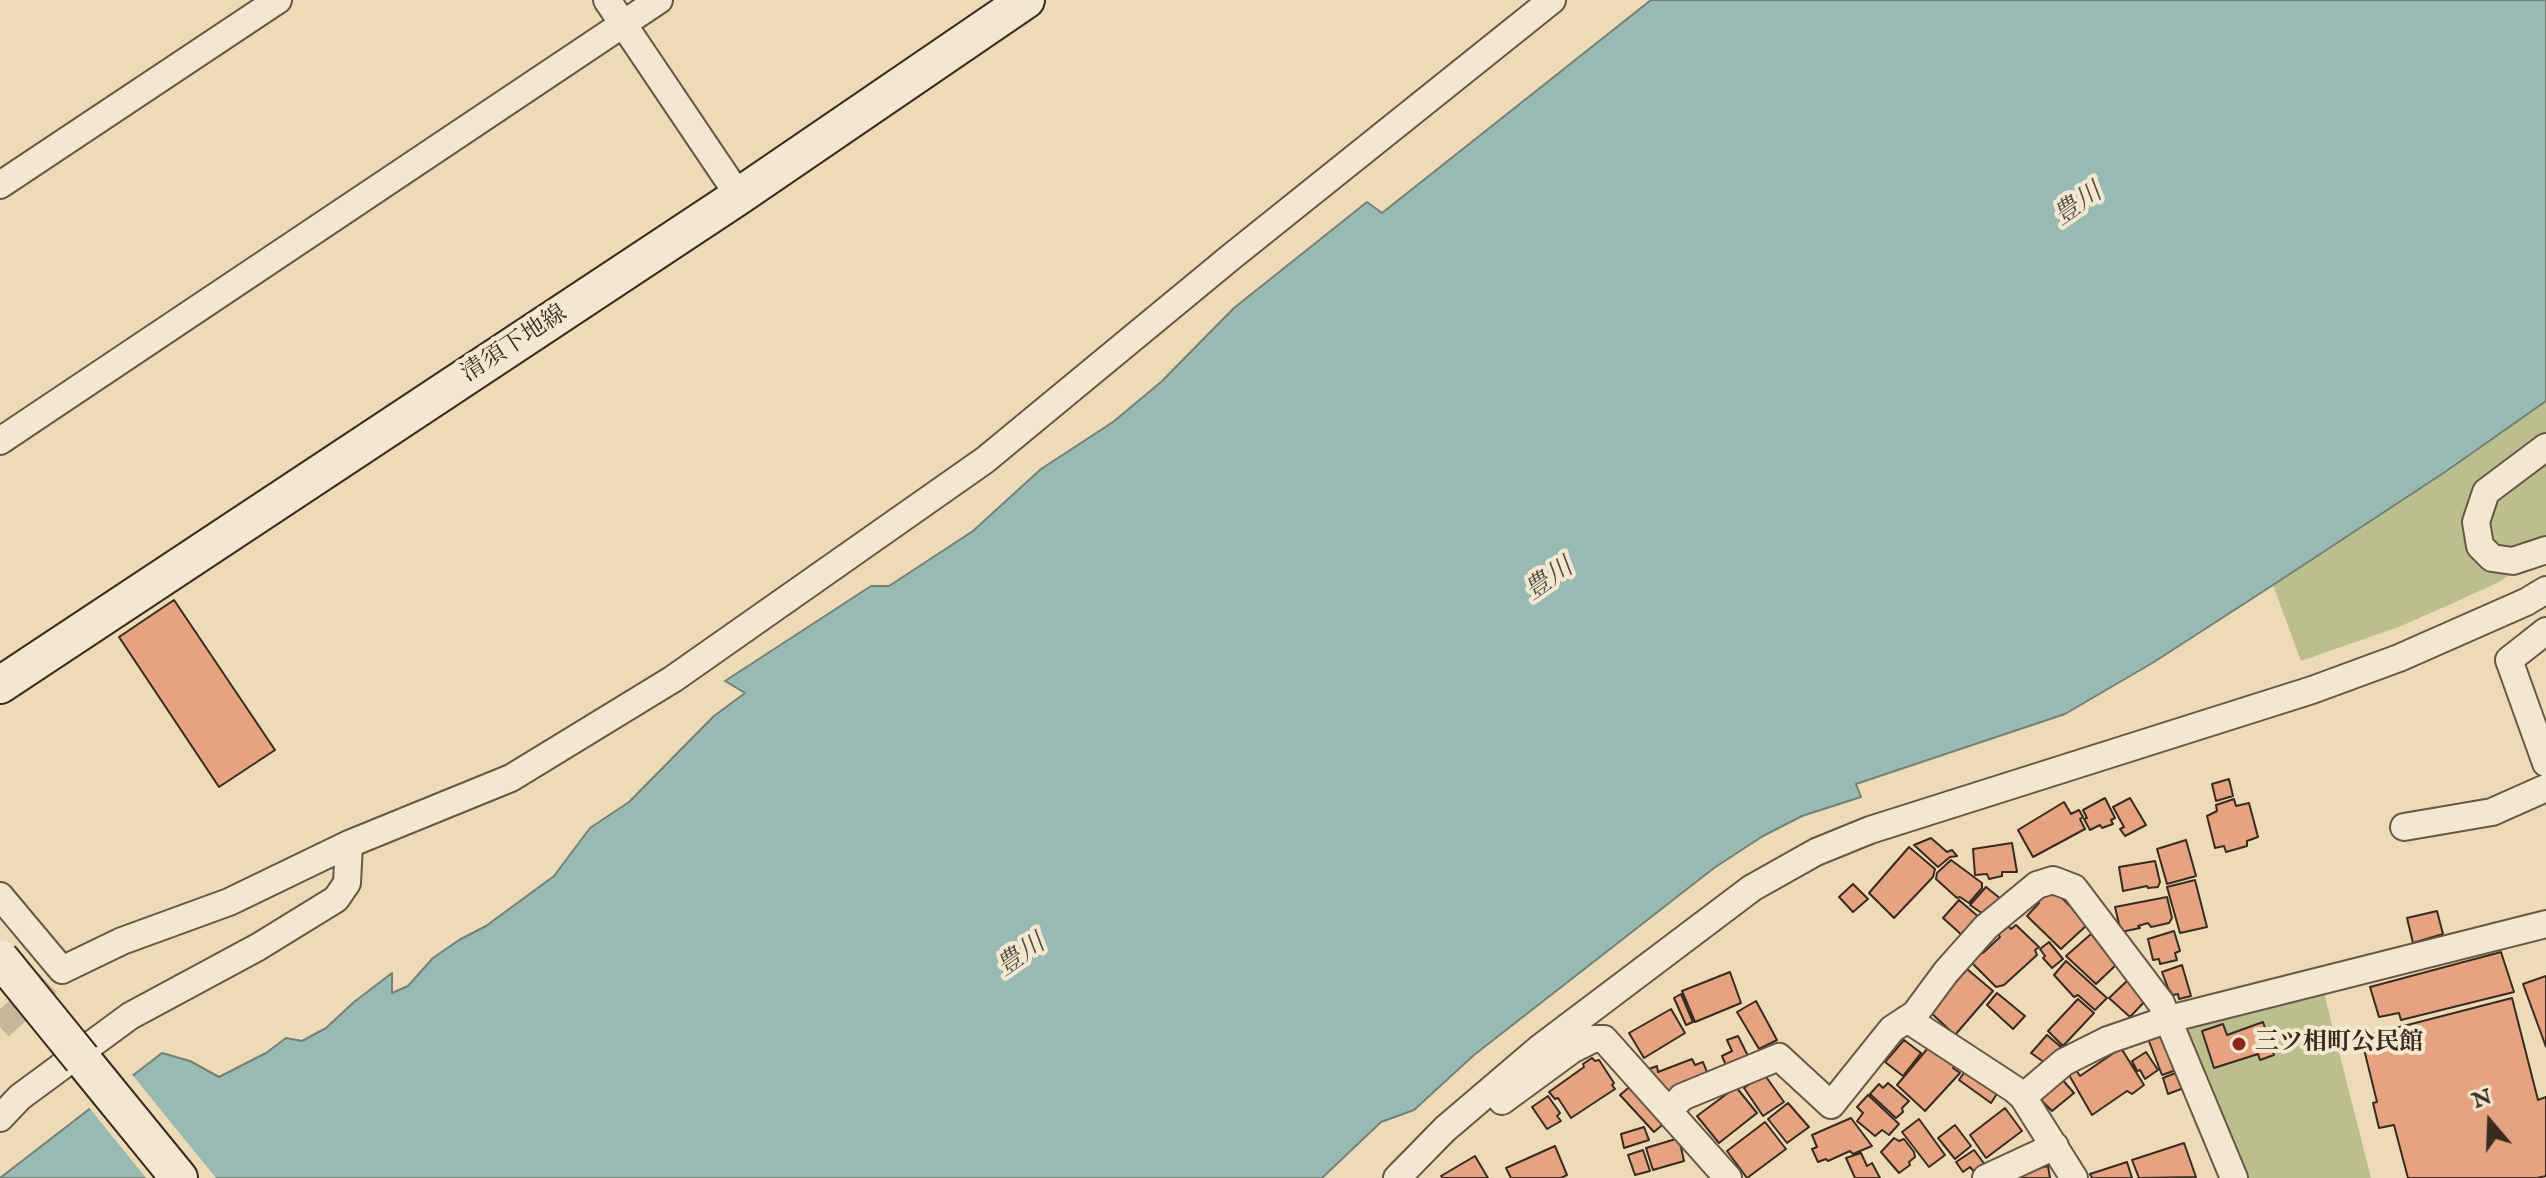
<!DOCTYPE html>
<html>
<head>
<meta charset="utf-8">
<style>
  body { margin:0 }
  #map { position:relative; width:2546px; height:1178px; overflow:hidden; background:#eddab7; font-family:"IM FELL English",serif }
  canvas { display:block }
  .north { position:absolute; left:2450px; top:1082px; width:80px; height:80px; -webkit-text-stroke:6px #f3e7d0; paint-order:stroke; rotate:341deg; font-size:22px; font-weight:700; line-height:32px; text-align:center; color:#3a2b1f }
  .north::after { content:''; display:block; margin:auto; width:28px; height:36px; background:#3a2b1f; clip-path:polygon(50% 0,100% 100%,50% 72%,0 100%) }
</style>
</head>
<body>
<div id="map">
<canvas width="2546" height="1178"></canvas>
<div class="north">N</div>
</div>
<script>
const ctx = document.querySelector('canvas').getContext('2d');
ctx.lineJoin = 'round';
function fillPath(path, color) {
  ctx.fillStyle = color;
  ctx.fill(path, 'evenodd');
}
function toPath(rows) {
  const path = new Path2D();
  for (const r of rows) {
    path.moveTo(r[0], r[1]);
    for (let i = 2; i < r.length; i += 2) path.lineTo(r[i], r[i + 1]);
  }
  return path;
}
function trace(path, color, width, dash) {
  ctx.strokeStyle = color;
  ctx.lineWidth = width;
  ctx.lineCap = dash ? 'butt' : 'round';
  ctx.setLineDash(dash || []);
  ctx.stroke(path);
}
function drawText(font, color, halo, rows, align = 'center') {
  ctx.font = font + ' "IM FELL English","Noto Serif JP",serif';
  ctx.lineWidth = 8;
  ctx.setLineDash([]);
  ctx.textBaseline = 'middle';
  ctx.strokeStyle = halo;
  ctx.fillStyle = color;
  for (const [text, x, y, turn = 0] of rows) {
    ctx.save();
    ctx.translate(x, y);
    ctx.rotate((+turn || 0) * Math.PI / 180);
    ctx.textAlign = isNaN(turn) ? turn : align;
    if (halo) ctx.strokeText(text, 0, 0);
    ctx.fillText(text, 0, 0);
    ctx.restore();
  }
}
fillPath(toPath([
  [2546,401,2546,551,2499,582,2451,604,2401,626,2301,661,2273,585,2445,472],
  [2323,989,2371,1178,2245,1178,2188,1032,2192,1023]
]), '#babf8d');
const water = toPath([
  [1651,0,2546,0,2546,401,2445,472,2273,585,2154,662,2065,714,1856,784,1861,797,1802,816,1763,836,1714,868,1474,1055,1414,1110,1381,1122,1322,1178,0,1178,162,1053,190,1061,219,1077,266,1053,286,1038,302,1041,326,1028,354,1002,392,973,392,993,408,986,433,958,459,940,486,926,554,876,590,828,629,802,714,716,745,693,725,681,871,586,889,586,973,531,1041,469,1113,422,1161,382,1234,308,1367,202,1382,213,1651,0]
]);
fillPath(water, '#99bab2');
trace(water, '#738177', 2);
fillPath(toPath([
  [130,1072,216,1178,146,1178,87,1105]
]), '#eddab7');
const building = toPath([
  [174,600,275,750,219,787,119,637,174,600],
  [2229,779,2233,796,2216,801,2212,784,2229,779],
  [2105,798,2115,818,2111,820,2113,824,2102,828,2100,825,2090,830,2084,819,2087,818,2083,810,2105,798],
  [2130,798,2146,825,2125,836,2120,829,2124,827,2113,807,2130,798],
  [2234,799,2236,806,2249,803,2258,837,2247,841,2247,846,2226,852,2224,846,2215,848,2207,816,2217,811,2216,805,2234,799],
  [2064,802,2071,814,2079,810,2083,817,2080,819,2085,829,2033,857,2018,830,2064,802],
  [1931,838,1947,852,1952,850,1957,856,1950,857,1938,867,1914,845,1931,838],
  [2186,840,2196,876,2167,884,2157,849,2186,840],
  [2012,843,2017,872,2002,872,2002,876,1989,879,1987,874,1975,875,1973,849,2012,843],
  [1909,847,1935,869,1933,877,1894,918,1869,893,1909,847],
  [1951,860,1982,883,1982,888,1969,903,1960,897,1957,898,1936,879,1937,873,1951,860],
  [2155,861,2160,882,2158,887,2148,888,2147,886,2123,891,2119,867,2155,861],
  [2195,880,2207,927,2180,933,2167,887,2195,880],
  [1853,884,1868,899,1853,912,1839,897,1853,884],
  [1986,887,2001,899,1986,916,1970,905,1986,887],
  [2053,889,2088,924,2061,949,2027,916,2039,903,2037,897,2053,889],
  [2167,897,2172,918,2169,923,2151,927,2148,923,2138,926,2140,928,2121,932,2115,907,2167,897],
  [1959,900,1980,918,1963,936,1943,918,1959,900],
  [2437,911,2443,934,2413,943,2407,918,2437,911],
  [2007,925,2011,929,2016,925,2039,947,2035,950,2037,955,2004,985,1996,987,1969,960,1978,950,1983,953,2000,937,1997,932,2007,925],
  [2174,931,2180,951,2175,953,2177,960,2160,964,2159,959,2153,960,2148,939,2174,931],
  [2091,934,2118,963,2096,984,2066,956,2091,934],
  [2049,942,2063,959,2052,968,2043,958,2045,956,2040,949,2049,942],
  [2501,952,2514,992,2401,1020,2399,1013,2379,1017,2370,987,2501,952],
  [2066,961,2107,998,2095,1010,2078,995,2074,997,2054,975,2066,961],
  [2182,965,2191,996,2179,999,2178,994,2173,995,2168,988,2162,972,2182,965],
  [1967,969,1993,991,1955,1035,1930,1012,1967,969],
  [1730,972,1741,1003,1695,1022,1682,991,1730,972],
  [2546,976,2546,1047,2523,984,2546,976],
  [2128,980,2146,1000,2130,1017,2109,998,2128,980],
  [1997,993,2025,1016,2013,1029,1987,1005,1997,993],
  [1681,994,1693,1022,1686,1025,1674,998,1681,994],
  [2512,998,2538,1100,2546,1097,2546,1176,2537,1178,2408,1178,2394,1125,2379,1128,2373,1103,2377,1102,2361,1037,2512,998],
  [2078,999,2094,1013,2063,1046,2048,1031,2078,999],
  [1756,1001,1777,1040,1759,1049,1737,1012,1756,1001],
  [1671,1009,1685,1033,1644,1058,1629,1033,1671,1009],
  [2263,1022,2274,1055,2260,1060,2258,1054,2214,1068,2202,1031,2223,1024,2227,1035,2263,1022],
  [2169,1034,2182,1068,2162,1075,2147,1036,2169,1034],
  [2047,1035,2061,1047,2045,1063,2031,1053,2047,1035],
  [1738,1036,1750,1060,1728,1070,1722,1056,1732,1051,1727,1040,1738,1036],
  [1904,1040,1921,1053,1903,1076,1885,1062,1904,1040],
  [1928,1048,1956,1063,1953,1068,1960,1073,1925,1111,1897,1085,1928,1048],
  [2121,1048,2144,1085,2132,1094,2127,1091,2092,1115,2069,1075,2076,1070,2080,1076,2121,1048],
  [2146,1052,2158,1070,2145,1079,2140,1070,2137,1071,2132,1061,2146,1052],
  [1592,1058,1595,1061,1599,1060,1614,1083,1612,1085,1615,1089,1571,1118,1558,1098,1555,1099,1549,1092,1584,1067,1583,1064,1592,1058],
  [1692,1059,1695,1065,1703,1062,1709,1077,1668,1094,1646,1070,1657,1066,1658,1072,1692,1059],
  [1968,1067,2000,1089,1991,1103,1959,1080,1968,1067],
  [2183,1070,2189,1086,2168,1094,2163,1078,2183,1070],
  [1764,1074,1784,1102,1763,1116,1744,1088,1764,1074],
  [2060,1077,2074,1093,2052,1111,2038,1097,2060,1077],
  [1888,1083,1909,1101,1902,1108,1903,1112,1896,1118,1870,1094,1879,1084,1883,1088,1888,1083],
  [1633,1084,1667,1121,1654,1132,1620,1095,1633,1084],
  [1736,1087,1757,1113,1719,1143,1697,1116,1736,1087],
  [1868,1095,1899,1124,1889,1135,1882,1130,1875,1136,1857,1121,1863,1113,1857,1107,1868,1095],
  [1548,1096,1560,1113,1557,1116,1561,1121,1547,1129,1532,1107,1548,1096],
  [1788,1103,1809,1127,1787,1143,1768,1119,1788,1103],
  [2005,1108,2022,1131,1986,1158,1970,1135,2005,1108],
  [1851,1118,1872,1146,1853,1154,1850,1151,1828,1161,1826,1159,1818,1162,1812,1149,1817,1147,1812,1135,1851,1118],
  [1919,1119,1945,1155,1929,1167,1902,1132,1919,1119],
  [1765,1122,1786,1149,1747,1178,1727,1151,1765,1122],
  [1955,1125,1971,1146,1955,1159,1938,1138,1955,1125],
  [1644,1127,1649,1140,1624,1148,1621,1134,1644,1127],
  [1679,1138,1684,1161,1653,1170,1646,1148,1679,1138],
  [1894,1138,1899,1141,1904,1139,1914,1152,1915,1157,1909,1162,1910,1165,1899,1173,1881,1152,1894,1138],
  [2184,1143,2196,1177,2139,1178,2132,1160,2184,1143],
  [1555,1146,1567,1175,1561,1178,1511,1178,1506,1168,1555,1146],
  [1643,1150,1650,1171,1635,1175,1628,1155,1643,1150],
  [1974,1150,1986,1166,1976,1174,1970,1167,1963,1172,1956,1162,1974,1150],
  [1861,1153,1867,1166,1872,1163,1880,1178,1855,1178,1846,1158,1861,1153],
  [1475,1156,1488,1178,1443,1178,1441,1176,1475,1156],
  [2127,1162,2132,1178,2092,1178,2090,1174,2127,1162],
  [2048,1166,2050,1178,2016,1178,2015,1174,2048,1166]
]);
fillPath(building, '#e5a382');
trace(building, '#3a2b1f', 2);
trace(toPath([
  [0,1027,62,970]
]), '#c9b799', 26, [26, 13]);
const street = toPath([
  [607,0,739,196],
  [0,185,278,0],
  [0,441,659,0],
  [2546,447,2486,492,2476,522,2480,546,2492,558,2513,561,2546,550],
  [2546,631,2509,660,2546,763],
  [2404,827,2492,812,2546,788],
  [0,896,62,970,122,941,229,902,349,844,511,778,673,679,985,460,1231,257,1552,0],
  [1907,1019,2014,1089,2023,1097],
  [1502,1101,1573,1049,1593,1039,1604,1039,1728,1178],
  [1670,1110,1682,1097,1779,1057,1831,1105,1892,1029,1915,1014,1946,972,1986,927,2037,885,2053,880,2074,888,2161,1003,2234,1178],
  [0,1118,20,1097,130,1016,258,947,336,899,347,883,349,844],
  [1397,1178,1445,1129,1540,1048,1752,888,1816,852,1870,830,2312,690,2399,658,2526,602,2546,590],
  [1986,1178,2055,1146],
  [2074,1178,2023,1097,2064,1062,2108,1040,2169,1019,2546,924]
]);
const secondary = toPath([
  [0,685,739,196,1026,0],
  [82,1059,179,1178]
]);
trace(street, '#675745', 30);
trace(secondary, '#3a2b1f', 40);
trace(street, '#f3e7d0', 26);
trace(secondary, '#f3e7d0', 36);
const secondaryBridge = toPath([
  [0,958,82,1059]
]);
trace(secondaryBridge, '#3a2b1f', 40, []);
trace(secondaryBridge, '#f3e7d0', 36);
for (const [x, y, r, color] of [
  [2239,1044,8,"#8f2418"]
]) {
  const dot = new Path2D();
  dot.arc(x, y, r, 0, 2 * Math.PI);
  ctx.fillStyle = color;
  ctx.fill(dot);
  trace(dot, '#f3e7d0', 3);
}
drawText('24px', '#3a2b1f', '#f3e7d0', [
  ["清須下地線",515,345,-33]
]);
drawText('bold 24px', '#3a2b1f', '#f3e7d0', [
  ["三ツ相町公民館",2255,1044]
], 'left');
drawText('italic 26px', '#524f44', '#f3e7d0', [
  ["豊川",2079,206,-35],
  ["豊川",1550,581,-35],
  ["豊川",1022,957,-35]
]);
</script>
</body>
</html>
